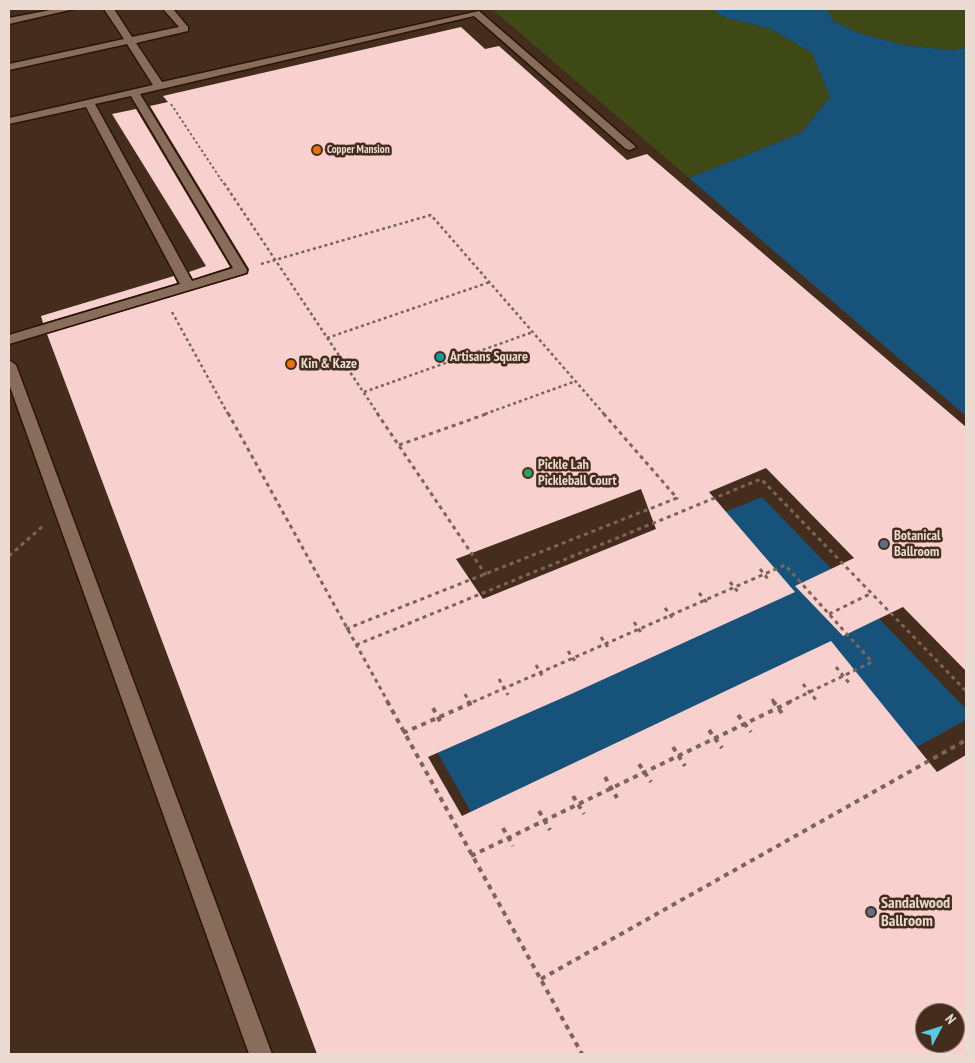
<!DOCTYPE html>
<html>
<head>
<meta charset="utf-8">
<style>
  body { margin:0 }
  #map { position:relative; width:975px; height:1063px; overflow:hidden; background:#452d1e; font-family:"PT Sans Narrow",sans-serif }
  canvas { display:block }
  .frame { position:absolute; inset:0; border:10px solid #eadad1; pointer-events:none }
  .north { position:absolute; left:915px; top:1003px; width:50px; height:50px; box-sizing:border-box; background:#452d1e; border:1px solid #877266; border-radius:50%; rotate:50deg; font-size:14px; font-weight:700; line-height:20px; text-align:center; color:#eadad1 }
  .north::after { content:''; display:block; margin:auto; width:18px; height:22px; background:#57c9e2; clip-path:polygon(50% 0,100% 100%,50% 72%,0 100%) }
</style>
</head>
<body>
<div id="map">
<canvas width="975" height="1063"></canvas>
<div class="frame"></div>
<div class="north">N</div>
</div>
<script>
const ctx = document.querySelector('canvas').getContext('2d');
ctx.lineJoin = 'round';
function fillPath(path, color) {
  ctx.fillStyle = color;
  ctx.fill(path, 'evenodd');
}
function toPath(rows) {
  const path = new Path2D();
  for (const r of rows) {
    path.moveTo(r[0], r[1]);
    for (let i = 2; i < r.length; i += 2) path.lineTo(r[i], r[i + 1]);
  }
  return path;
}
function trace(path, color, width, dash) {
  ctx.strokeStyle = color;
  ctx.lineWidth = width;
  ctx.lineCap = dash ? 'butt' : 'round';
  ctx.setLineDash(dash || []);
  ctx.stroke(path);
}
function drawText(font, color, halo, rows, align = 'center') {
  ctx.font = font + ' "PT Sans Narrow",sans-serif';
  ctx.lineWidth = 5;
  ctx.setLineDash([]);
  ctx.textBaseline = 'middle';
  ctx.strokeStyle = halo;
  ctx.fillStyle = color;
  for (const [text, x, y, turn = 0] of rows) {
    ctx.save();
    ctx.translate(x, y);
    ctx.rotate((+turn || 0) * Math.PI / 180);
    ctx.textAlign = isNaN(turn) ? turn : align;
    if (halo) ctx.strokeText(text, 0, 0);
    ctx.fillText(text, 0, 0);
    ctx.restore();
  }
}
fillPath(toPath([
  [492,9,711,9,727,18,771,29,812,53,830,97,801,133,689,178],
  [827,9,966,9,966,48,950,50,903,45,859,33,833,21]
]), '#3e4916');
fillPath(toPath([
  [711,9,827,9,833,21,859,33,903,45,950,50,966,48,966,416,689,178,801,133,830,97,812,53,771,29,727,18],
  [762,497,966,709,966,720,548,949,381,652]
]), '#17527b');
fillPath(toPath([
  [461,27,485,49,499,46,627,160,647,154,966,427,966,671,903,607,843,636,795,586,854,558,766,468,709,492,795,592,569,695,428,757,462,816,831,641,937,772,966,755,966,1054,317,1054,47,334,248,274,249,269,150,106,168,102,163,96],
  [641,489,656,529,483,599,456,559],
  [925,1013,955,1013,955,1043,925,1043],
  [136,109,230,267,193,279,189,272,206,266,112,114],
  [174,276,177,283,43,323,41,316]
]), '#f8d1ce');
const lane = toPath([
  [56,9,74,9,9,24,9,18,56,9],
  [104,9,114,9,132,37,179,27,163,9,173,9,188,27,188,31,136,43,162,82,479,11,636,147,630,150,626,149,474,16,140,94,247,270,246,273,9,344,9,335,180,284,86,107,9,124,9,118,153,85,127,44,9,70,9,64,124,39,104,9],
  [131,96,233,268,192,281,95,104,131,96],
  [9,360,16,365,272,1054,249,1054,9,384,9,360]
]);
trace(lane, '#2b1406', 3);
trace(toPath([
  [171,104,224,184]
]), '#7b6558', 2, [2.5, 2.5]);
trace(toPath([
  [224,183,378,414],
  [261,264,431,215,604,414],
  [172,312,228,414],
  [327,338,490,282],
  [364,392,533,332],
  [485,414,576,381]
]), '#7b6558', 2.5, [3, 3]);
trace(toPath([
  [228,413,388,702],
  [377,413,486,575],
  [399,445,489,413],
  [9,556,44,525],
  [760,569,768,579],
  [730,582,738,592],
  [699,593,709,605],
  [665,608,674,620],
  [829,614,872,593],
  [634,622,642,634],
  [346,629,677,498,603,413],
  [601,637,610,650],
  [356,645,761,479,966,691],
  [568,651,577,664],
  [536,665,544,679],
  [836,667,850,684],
  [499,679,508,695],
  [803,684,817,701],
  [465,694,469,702],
  [772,699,774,702],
  [473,702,785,565,872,662,789,702]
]), '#7b6558', 3, [4, 4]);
trace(toPath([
  [387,701,582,1054],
  [468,701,472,708],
  [773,701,784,716],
  [433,708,441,723],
  [738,715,751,732],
  [709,730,722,748],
  [403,733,476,701],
  [673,747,685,766],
  [639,764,651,782],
  [605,777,617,798],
  [573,796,584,814],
  [539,811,550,830],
  [503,828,513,846],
  [471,856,792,701],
  [541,979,966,740]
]), '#7b6558', 4, [5, 5]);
fillPath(lane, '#896d5c');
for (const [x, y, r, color] of [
  [317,150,5,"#e8710a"],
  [440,357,5,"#0f9aa8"],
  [291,364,5,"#e8710a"],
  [528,473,5,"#2e9e5b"],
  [884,544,5,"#5c6f8a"],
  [871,912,5,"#5c6f8a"]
]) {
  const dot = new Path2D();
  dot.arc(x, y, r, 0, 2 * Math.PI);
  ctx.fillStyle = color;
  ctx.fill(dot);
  trace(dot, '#452d1e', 2);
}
drawText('bold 11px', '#eadad1', '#452d1e', [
  ["Copper Mansion",327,150]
], 'left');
drawText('bold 14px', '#eadad1', '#452d1e', [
  ["Artisans Square",450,357],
  ["Kin & Kaze",301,364],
  ["Pickle Lah",538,465],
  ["Pickleball Court",538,481],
  ["Botanical",894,536],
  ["Ballroom",894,552]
], 'left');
drawText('bold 16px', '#eadad1', '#452d1e', [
  ["Sandalwood",881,903],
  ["Ballroom",881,921]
], 'left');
</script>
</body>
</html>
